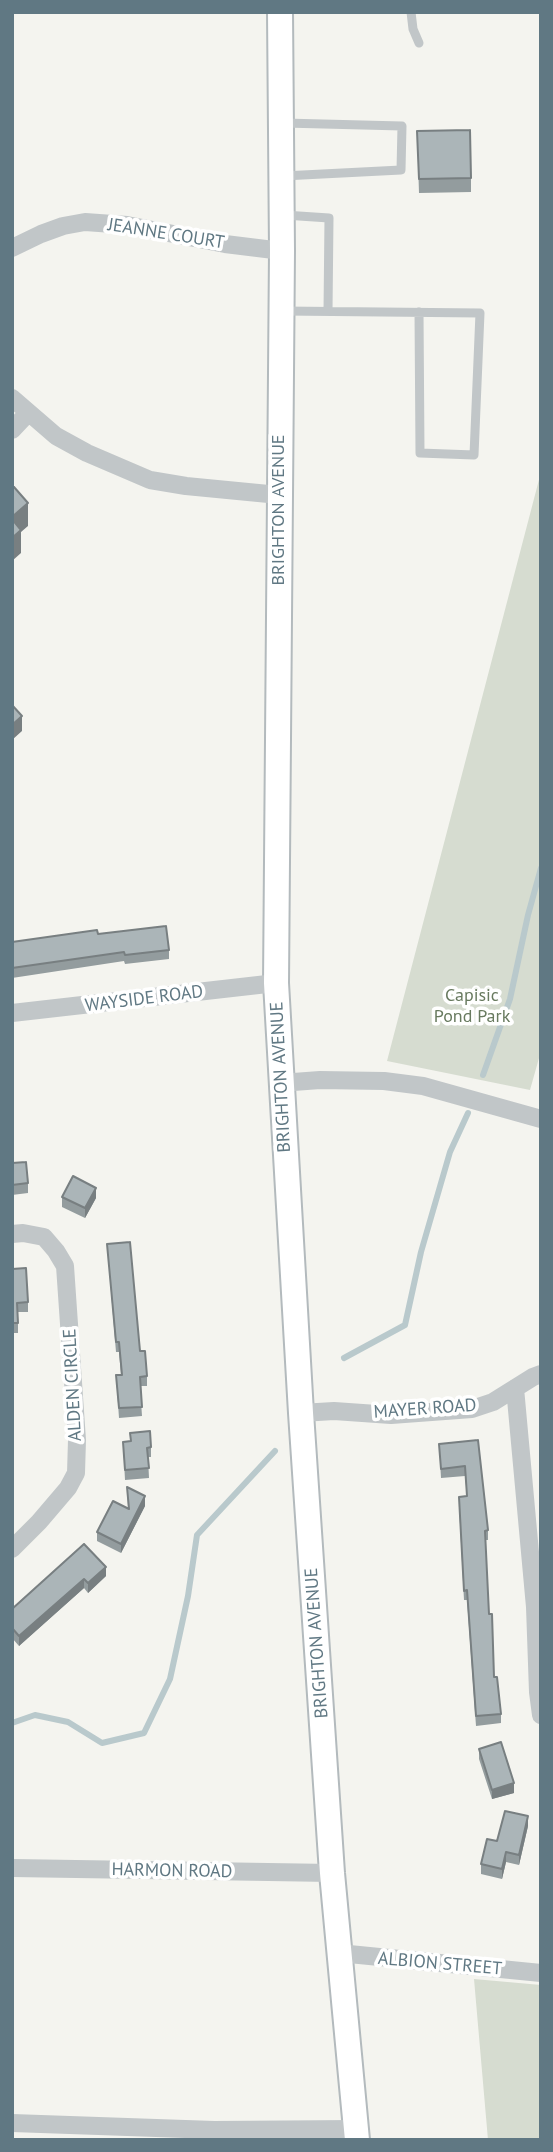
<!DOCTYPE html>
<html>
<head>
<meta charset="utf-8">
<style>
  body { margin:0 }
  #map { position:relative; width:553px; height:2152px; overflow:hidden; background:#f4f4ef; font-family:"PT Sans",sans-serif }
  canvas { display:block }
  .frame { position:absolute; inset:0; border:14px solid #607883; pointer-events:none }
</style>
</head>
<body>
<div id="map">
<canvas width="553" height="2152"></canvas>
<div class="frame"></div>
</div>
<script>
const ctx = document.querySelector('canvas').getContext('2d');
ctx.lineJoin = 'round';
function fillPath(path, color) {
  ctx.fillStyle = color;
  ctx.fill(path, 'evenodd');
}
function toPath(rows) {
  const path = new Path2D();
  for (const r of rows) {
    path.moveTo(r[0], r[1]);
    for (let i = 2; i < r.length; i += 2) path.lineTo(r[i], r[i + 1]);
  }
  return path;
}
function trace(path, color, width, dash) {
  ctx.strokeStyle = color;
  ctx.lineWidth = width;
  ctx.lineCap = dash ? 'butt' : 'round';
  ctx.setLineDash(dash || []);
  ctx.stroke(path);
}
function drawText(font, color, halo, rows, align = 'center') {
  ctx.font = font + ' "PT Sans",sans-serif';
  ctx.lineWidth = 7;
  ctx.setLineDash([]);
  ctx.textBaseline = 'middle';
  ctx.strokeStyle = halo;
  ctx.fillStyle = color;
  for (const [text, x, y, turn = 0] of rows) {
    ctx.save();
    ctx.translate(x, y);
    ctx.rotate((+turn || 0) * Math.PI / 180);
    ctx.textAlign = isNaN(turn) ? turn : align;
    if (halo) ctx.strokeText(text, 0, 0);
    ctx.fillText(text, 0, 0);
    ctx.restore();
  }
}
fillPath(toPath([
  [541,472,541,1051,530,1090,387,1061],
  [474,1979,541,1985,541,2140,488,2140]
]), '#d6dcd0');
trace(toPath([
  [483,1075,510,999,528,915,541,868],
  [344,1358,405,1325,421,1252,450,1152,468,1113],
  [12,1723,35,1715,68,1722,102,1743,144,1733,170,1679,188,1596,197,1535,275,1451]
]), '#b9c9cc', 6);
const secondary = toPath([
  [280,12,282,251,276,983,301,1413,332,1873,357,2140]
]);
trace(secondary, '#b3babd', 28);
trace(toPath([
  [411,12,413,29,419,43],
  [283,176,401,170,402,126,284,123],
  [284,215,329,218,328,311],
  [283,311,480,313,474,455,420,453,419,312]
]), '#c1c6c8', 9);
trace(toPath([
  [12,248,41,234,63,226,85,222,127,225,225,244,282,251],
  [12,398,56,436,87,453,150,480,186,486,279,495],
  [12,430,28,413],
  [12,1013,276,983],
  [280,1083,320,1080,384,1081,423,1086,541,1119],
  [12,1234,23,1233,44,1237,56,1251,65,1266,77,1440,76,1473,68,1488,39,1522,12,1549],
  [515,1388,535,1607,538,1692,541,1715],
  [301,1413,334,1411,391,1415,472,1409,493,1402,533,1377,541,1374],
  [12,1868,332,1873],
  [339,1953,541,1973],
  [12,2123,214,2130,356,2129]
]), '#c1c6c8', 18);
trace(secondary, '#fff', 24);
fillPath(toPath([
  [417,131,471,178,471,192,419,193],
  [98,934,169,950,169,959,125,964,124,961,12,978,12,942],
  [12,1163,28,1183,28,1193,12,1195],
  [62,1197,96,1198,85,1218,62,1207],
  [107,1244,147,1376,147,1386,140,1386,142,1416,119,1418,116,1375,121,1375,119,1352,116,1352],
  [12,1269,28,1302,28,1312,18,1312,18,1333,12,1333],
  [130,1433,151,1447,151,1457,148,1457,149,1478,125,1480,123,1442,130,1441],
  [478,1440,488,1530,488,1540,485,1540,489,1614,494,1677,501,1714,501,1723,476,1726,467,1600,464,1600,459,1506,467,1496,465,1476,441,1478,439,1444],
  [127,1487,145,1506,121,1553,97,1541,97,1532,128,1508],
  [84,1544,106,1576,88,1593,84,1588,19,1646,12,1638,12,1609],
  [479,1749,514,1793,492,1799,479,1759],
  [528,1826,519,1865,506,1862,502,1879,481,1874,481,1864,497,1841]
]), '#939c9e');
fillPath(toPath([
  [28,503,28,526,21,532,21,553,12,561,12,517],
  [22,716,22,731,12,740,12,725],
  [96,1188,96,1198,85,1218,85,1208],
  [145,1496,145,1506,121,1553,121,1544],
  [106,1567,106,1576,88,1593,88,1583],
  [84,1579,84,1588,19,1646,19,1636],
  [514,1783,514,1793,492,1799,492,1790],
  [528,1816,528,1826,519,1865,519,1855],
  [506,1852,506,1862,502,1879,502,1869]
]), '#787f81');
const building = toPath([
  [470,130,471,178,419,179,417,131,470,130],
  [14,487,28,503,12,517,12,489,14,487],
  [12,519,21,530,12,538,12,519],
  [12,705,22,716,12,725,12,705],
  [166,926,169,950,125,955,124,952,12,968,12,942,97,930,98,934,166,926],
  [26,1162,28,1183,12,1185,12,1163,26,1162],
  [73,1176,96,1188,85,1208,62,1197,73,1176],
  [130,1242,140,1351,145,1351,147,1376,140,1377,142,1407,119,1408,116,1375,122,1375,119,1342,116,1342,107,1244,130,1242],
  [26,1268,28,1302,17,1303,18,1323,12,1323,12,1269,26,1268],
  [150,1431,151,1447,147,1448,149,1468,125,1470,123,1442,131,1441,130,1433,150,1431],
  [478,1440,488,1530,485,1531,489,1614,492,1614,494,1677,497,1677,501,1714,476,1716,467,1590,464,1591,459,1497,467,1496,465,1466,441,1469,439,1444,478,1440],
  [127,1487,145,1496,121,1544,97,1532,113,1501,129,1509,127,1487],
  [84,1544,106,1567,88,1583,84,1579,19,1636,12,1628,12,1609,84,1544],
  [501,1742,514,1783,492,1790,479,1749,501,1742],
  [505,1811,528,1816,519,1855,506,1852,502,1869,481,1864,487,1839,497,1841,505,1811]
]);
fillPath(building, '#abb5b8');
trace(building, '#787f81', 2);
drawText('18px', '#607883', '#fff', [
  ["JEANNE COURT",166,234,9],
  ["BRIGHTON AVENUE",279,510,-90],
  ["WAYSIDE ROAD",144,999,-7],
  ["BRIGHTON AVENUE",281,1077,-93],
  ["ALDEN CIRCLE",73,1385,-93],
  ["MAYER ROAD",425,1409,-4],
  ["BRIGHTON AVENUE",317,1643,-94],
  ["HARMON ROAD",172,1871,1],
  ["ALBION STREET",440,1964,5]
]);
drawText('18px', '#687a5f', '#fff', [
  ["Capisic",472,996],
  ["Pond Park",472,1017]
]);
</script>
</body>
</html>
